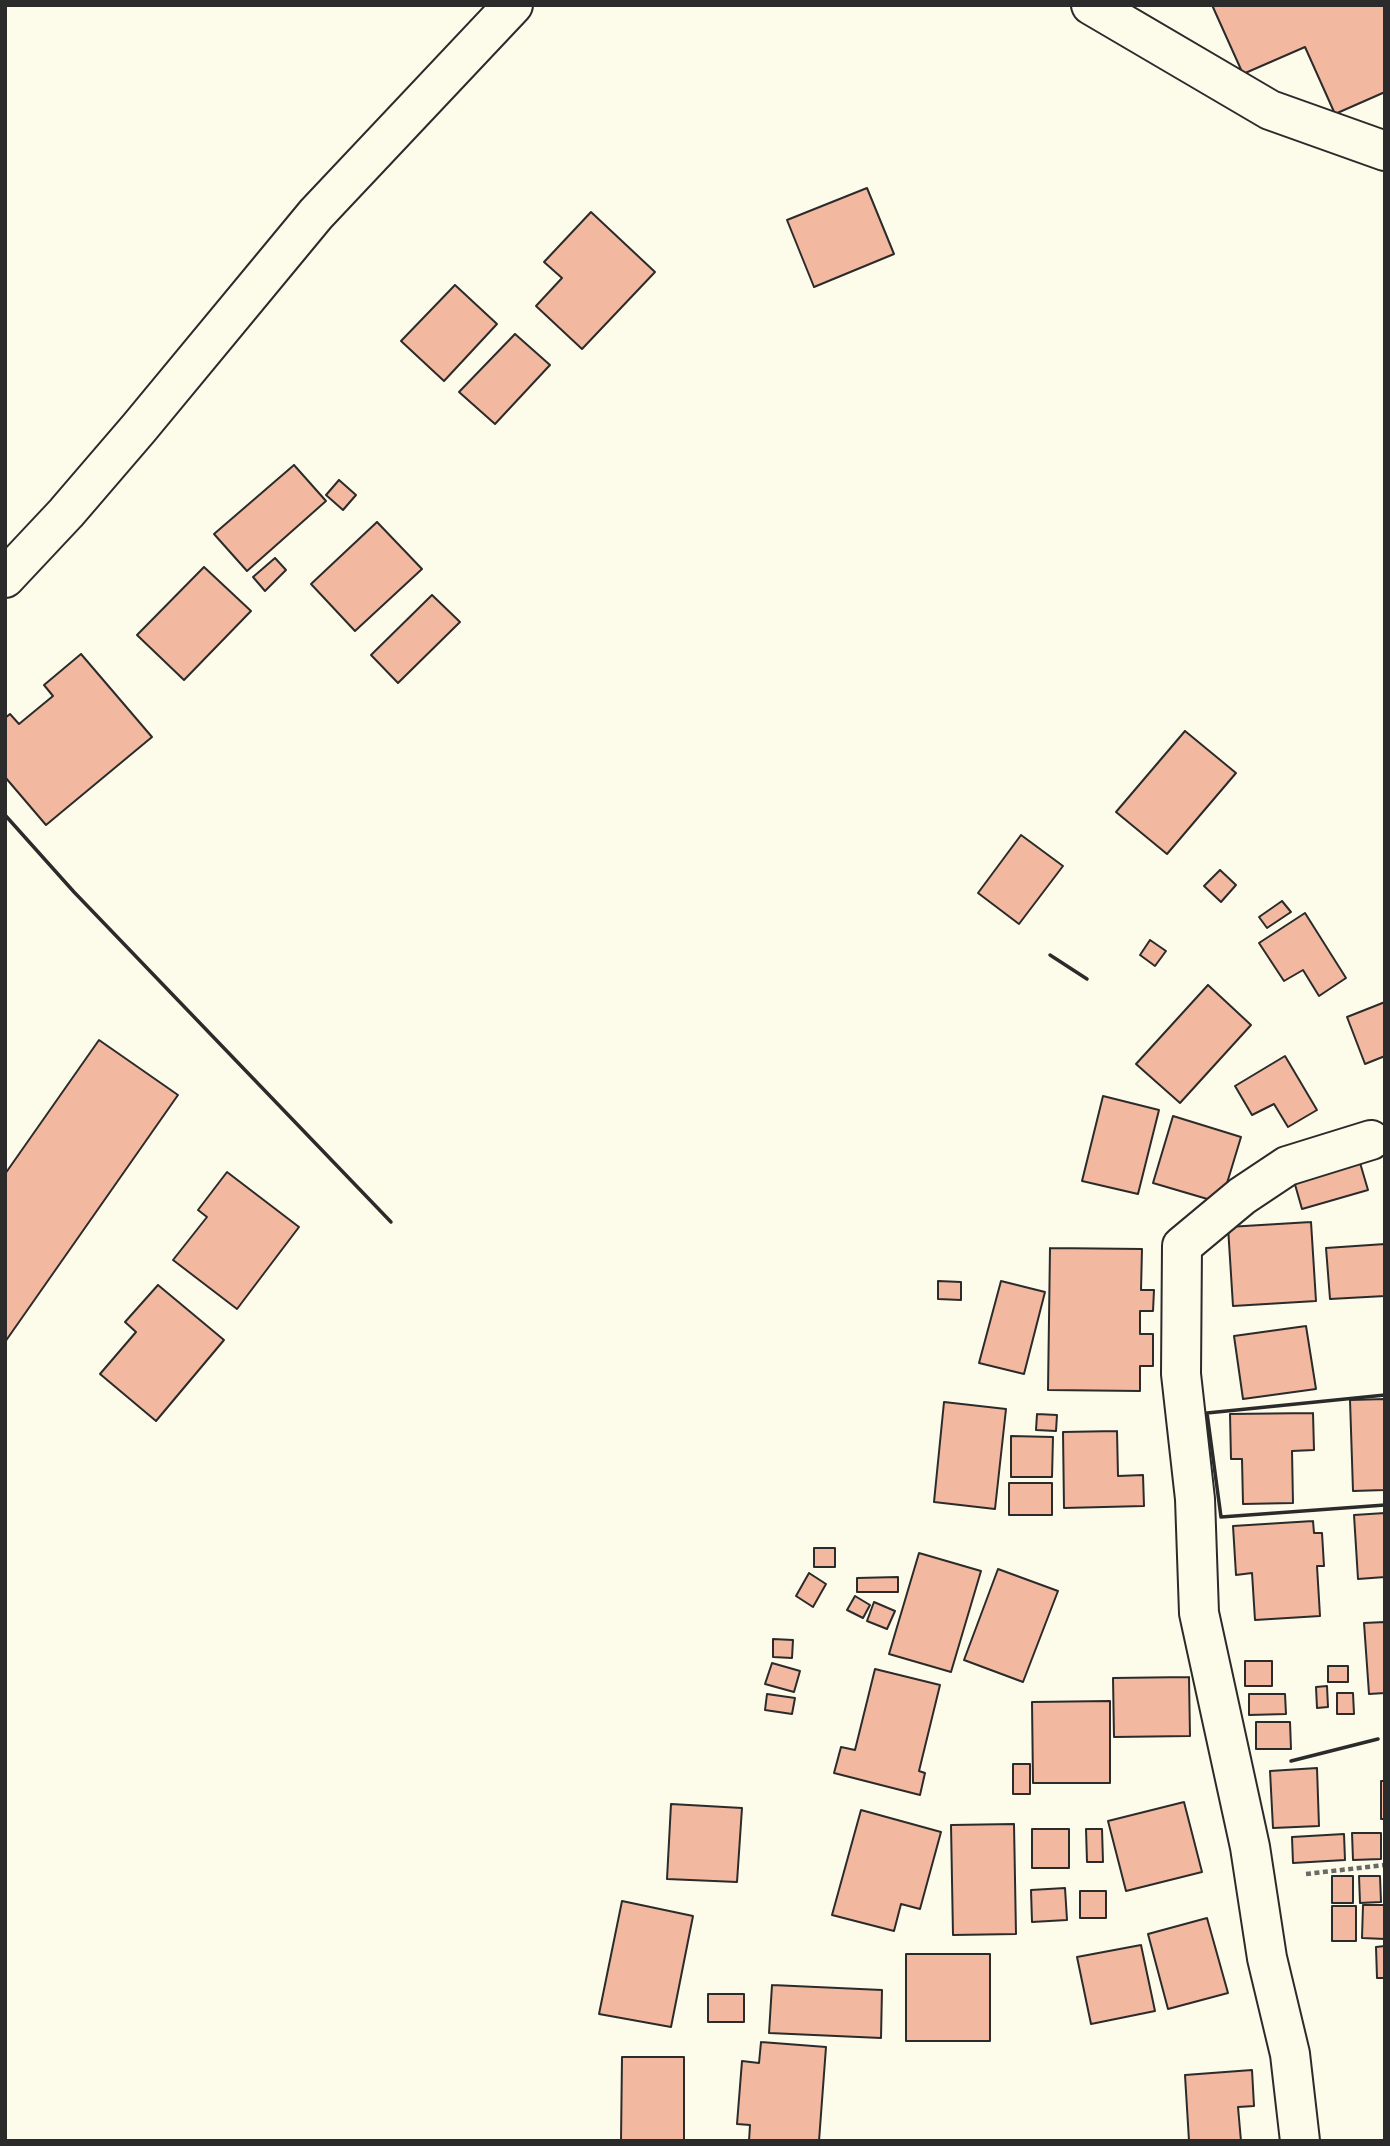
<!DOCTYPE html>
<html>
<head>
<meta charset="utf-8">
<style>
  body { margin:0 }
  #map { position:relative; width:1390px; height:2146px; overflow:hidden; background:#fdfbea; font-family:Lora,serif }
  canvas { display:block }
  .frame { position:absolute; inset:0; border:7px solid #2b2b2b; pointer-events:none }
</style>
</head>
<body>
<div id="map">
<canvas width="1390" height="2146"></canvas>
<div class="frame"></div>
</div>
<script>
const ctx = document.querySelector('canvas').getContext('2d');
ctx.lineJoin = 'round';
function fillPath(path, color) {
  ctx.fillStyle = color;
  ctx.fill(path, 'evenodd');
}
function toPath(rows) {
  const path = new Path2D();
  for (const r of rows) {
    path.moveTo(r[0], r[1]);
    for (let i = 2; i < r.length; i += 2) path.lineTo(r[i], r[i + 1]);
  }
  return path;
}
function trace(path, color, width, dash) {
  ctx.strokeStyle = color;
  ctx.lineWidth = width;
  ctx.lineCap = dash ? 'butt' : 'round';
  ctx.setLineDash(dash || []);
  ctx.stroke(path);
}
const building = toPath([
  [1212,5,1385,5,1385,92,1335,114,1305,47,1243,74,1212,5],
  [867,188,894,254,814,287,787,220,867,188],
  [591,212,655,272,582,349,536,306,562,278,544,262,591,212],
  [455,285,497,324,444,381,401,341,455,285],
  [515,334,550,365,495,424,459,392,515,334],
  [294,465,326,501,247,571,214,534,294,465],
  [339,480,356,495,343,510,326,495,339,480],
  [377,522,422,569,355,631,311,584,377,522],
  [275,558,286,570,265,591,253,577,275,558],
  [204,567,251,611,184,680,137,635,204,567],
  [432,595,460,622,398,683,371,655,432,595],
  [81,654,152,737,46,825,5,777,5,718,10,714,19,724,53,696,44,685,81,654],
  [1185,731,1236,773,1167,854,1116,812,1185,731],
  [1021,835,1063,866,1019,924,978,893,1021,835],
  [1220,870,1236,885,1221,902,1204,886,1220,870],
  [1282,901,1291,912,1267,928,1259,917,1282,901],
  [1305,913,1346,978,1319,996,1303,970,1284,981,1259,943,1305,913],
  [1150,940,1166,951,1155,966,1140,955,1150,940],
  [1208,985,1251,1025,1180,1103,1136,1064,1208,985],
  [1385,1002,1385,1056,1365,1064,1347,1017,1385,1002],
  [99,1040,178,1095,5,1342,5,1174,99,1040],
  [1285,1056,1317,1110,1288,1127,1274,1104,1252,1115,1235,1086,1285,1056],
  [1103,1096,1159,1110,1138,1194,1082,1181,1103,1096],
  [1173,1116,1241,1137,1221,1203,1153,1183,1173,1116],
  [1358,1156,1368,1190,1302,1209,1292,1174,1358,1156],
  [227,1172,299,1227,237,1309,173,1260,207,1217,198,1210,227,1172],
  [1311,1222,1316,1301,1233,1306,1228,1227,1311,1222],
  [1385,1244,1385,1296,1330,1299,1326,1248,1385,1244],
  [1050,1248,1142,1249,1141,1290,1154,1290,1153,1311,1140,1311,1140,1334,1153,1334,1153,1366,1140,1366,1140,1391,1048,1390,1050,1248],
  [938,1281,961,1282,961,1300,938,1299,938,1281],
  [1001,1281,1045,1292,1024,1374,979,1363,1001,1281],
  [158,1285,224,1340,156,1421,100,1374,136,1332,125,1322,158,1285],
  [1306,1326,1316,1389,1243,1399,1234,1336,1306,1326],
  [1385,1399,1385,1490,1353,1491,1350,1400,1385,1399],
  [944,1402,1006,1409,995,1509,934,1502,944,1402],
  [1313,1413,1314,1450,1292,1451,1293,1503,1243,1504,1242,1459,1231,1459,1230,1414,1313,1413],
  [1037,1414,1057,1415,1056,1431,1036,1430,1037,1414],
  [1117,1431,1118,1476,1143,1475,1144,1506,1064,1508,1063,1432,1117,1431],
  [1011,1436,1053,1437,1052,1477,1011,1477,1011,1436],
  [1009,1483,1052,1483,1052,1515,1009,1515,1009,1483],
  [1385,1513,1385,1577,1358,1579,1354,1515,1385,1513],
  [1313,1521,1314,1533,1322,1533,1324,1566,1317,1566,1320,1616,1255,1620,1252,1573,1236,1575,1233,1526,1313,1521],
  [814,1548,835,1548,835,1567,814,1567,814,1548],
  [919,1553,981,1571,951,1672,889,1654,919,1553],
  [998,1569,1058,1591,1023,1682,964,1660,998,1569],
  [809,1573,826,1584,813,1607,796,1596,809,1573],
  [898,1577,898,1592,857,1592,857,1578,898,1577],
  [855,1596,870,1605,863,1618,847,1610,855,1596],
  [874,1602,895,1611,887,1629,867,1621,874,1602],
  [1385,1622,1385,1693,1369,1694,1364,1623,1385,1622],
  [773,1639,793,1640,792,1658,773,1657,773,1639],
  [1245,1661,1272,1661,1272,1686,1245,1686,1245,1661],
  [772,1663,800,1671,794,1692,765,1684,772,1663],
  [1328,1666,1348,1666,1348,1682,1328,1682,1328,1666],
  [875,1669,940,1685,919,1771,925,1773,920,1795,834,1773,841,1747,855,1750,875,1669],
  [1189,1677,1190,1736,1114,1737,1113,1678,1189,1677],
  [1327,1686,1328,1707,1317,1708,1316,1687,1327,1686],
  [1337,1693,1353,1693,1354,1714,1337,1714,1337,1693],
  [767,1694,795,1698,792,1714,765,1710,767,1694],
  [1249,1694,1285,1694,1286,1714,1249,1715,1249,1694],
  [1110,1701,1110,1783,1033,1783,1032,1702,1110,1701],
  [1256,1722,1290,1722,1291,1749,1256,1749,1256,1722],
  [1013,1764,1030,1764,1030,1794,1013,1794,1013,1764],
  [1317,1768,1319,1826,1273,1828,1270,1771,1317,1768],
  [1381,1781,1385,1781,1385,1819,1381,1819,1381,1781],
  [1184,1802,1202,1872,1126,1891,1108,1821,1184,1802],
  [671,1804,742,1808,737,1882,667,1879,671,1804],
  [861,1810,941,1832,920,1909,901,1904,894,1931,832,1915,861,1810],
  [1014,1824,1016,1934,953,1935,951,1825,1014,1824],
  [1032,1829,1069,1829,1069,1868,1032,1868,1032,1829],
  [1086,1829,1102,1829,1103,1862,1087,1862,1086,1829],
  [1352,1833,1381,1833,1381,1859,1353,1860,1352,1833],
  [1344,1834,1345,1860,1293,1863,1292,1837,1344,1834],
  [1332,1876,1353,1876,1353,1903,1332,1903,1332,1876],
  [1359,1876,1380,1876,1381,1902,1360,1903,1359,1876],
  [1065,1888,1067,1920,1032,1922,1031,1890,1065,1888],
  [1080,1891,1106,1891,1106,1918,1080,1918,1080,1891],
  [622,1901,693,1916,671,2027,599,2014,622,1901],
  [1363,1905,1385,1905,1385,1939,1362,1938,1363,1905],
  [1332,1906,1356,1906,1356,1941,1332,1941,1332,1906],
  [1207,1918,1228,1993,1168,2009,1148,1934,1207,1918],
  [1141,1945,1155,2011,1091,2024,1077,1957,1141,1945],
  [1385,1946,1385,1978,1377,1978,1376,1947,1385,1946],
  [906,1954,990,1954,990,2041,906,2041,906,1954],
  [772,1985,882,1990,881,2038,769,2033,772,1985],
  [708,1994,744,1994,744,2022,708,2022,708,1994],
  [761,2042,826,2047,819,2141,749,2141,750,2125,737,2124,742,2061,759,2063,761,2042],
  [622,2057,684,2057,684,2141,621,2141,622,2057],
  [1252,2070,1254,2106,1238,2107,1241,2141,1189,2141,1185,2075,1252,2070]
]);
fillPath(building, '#f2b8a0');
trace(building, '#2b2b2b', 2);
const minor = toPath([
  [1091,5,1270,110,1385,151],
  [5,578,66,513,139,428,316,214,513,5],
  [1300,2141,1290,2054,1267,1958,1250,1847,1199,1613,1195,1499,1181,1374,1182,1246,1242,1196,1287,1166,1371,1140]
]);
trace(minor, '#2b2b2b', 42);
trace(toPath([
  [1306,1874,1385,1865]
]), '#6a6964', 4.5, [5, 3.5]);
trace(minor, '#fdfbea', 38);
trace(toPath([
  [5,815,74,892,391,1222],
  [1050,955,1087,979],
  [1385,1395,1207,1413,1221,1517,1385,1505],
  [1291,1761,1378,1739]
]), '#2b2b2b', 3.5);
</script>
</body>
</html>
